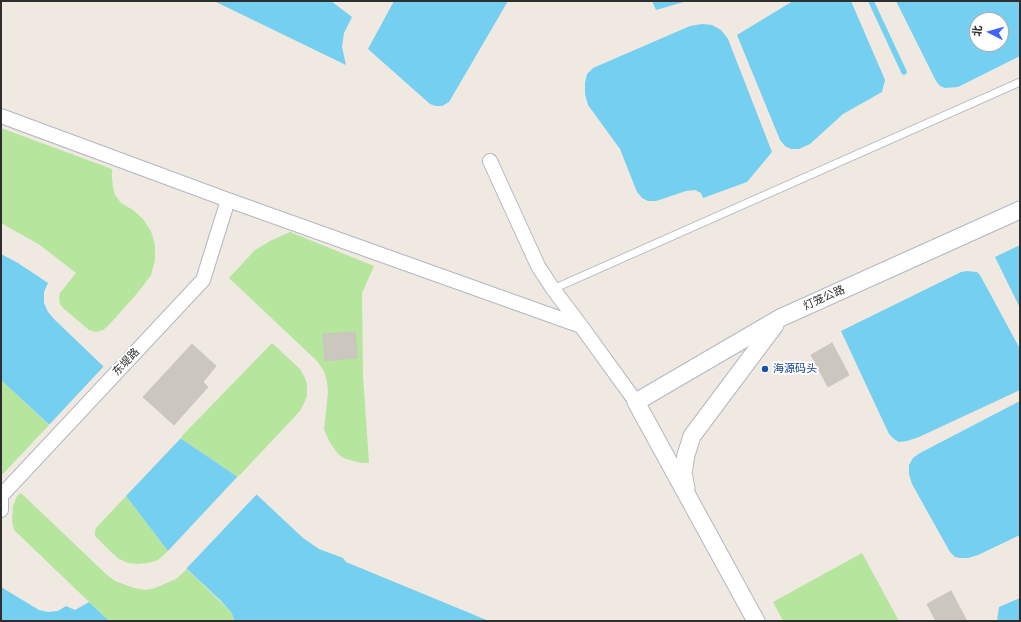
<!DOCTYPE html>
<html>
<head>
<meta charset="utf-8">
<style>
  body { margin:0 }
  #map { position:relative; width:1021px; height:622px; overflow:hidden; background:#efe9e1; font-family:Raleway,"Noto Sans SC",sans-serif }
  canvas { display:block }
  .frame { position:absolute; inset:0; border:2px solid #2e2e2e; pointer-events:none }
  .north { position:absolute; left:969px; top:12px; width:40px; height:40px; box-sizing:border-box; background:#fff; border:1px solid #ababab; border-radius:50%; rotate:276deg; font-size:11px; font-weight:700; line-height:16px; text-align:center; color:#2e2e2e }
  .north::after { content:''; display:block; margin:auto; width:14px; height:18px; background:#4264fb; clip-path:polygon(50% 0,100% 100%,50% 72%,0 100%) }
</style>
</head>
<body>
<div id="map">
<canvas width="1021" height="622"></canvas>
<div class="frame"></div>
<div class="north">北</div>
</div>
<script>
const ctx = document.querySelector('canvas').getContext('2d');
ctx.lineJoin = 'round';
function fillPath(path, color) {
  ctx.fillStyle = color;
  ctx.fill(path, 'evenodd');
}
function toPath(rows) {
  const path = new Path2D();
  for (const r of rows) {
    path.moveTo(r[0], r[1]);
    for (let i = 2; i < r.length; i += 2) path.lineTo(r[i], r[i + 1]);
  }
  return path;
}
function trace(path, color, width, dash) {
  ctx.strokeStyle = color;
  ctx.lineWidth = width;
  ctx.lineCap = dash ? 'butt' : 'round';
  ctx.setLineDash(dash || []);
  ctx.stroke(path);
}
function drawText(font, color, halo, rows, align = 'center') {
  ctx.font = font + ' Raleway,"Noto Sans SC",sans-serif';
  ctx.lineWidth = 4;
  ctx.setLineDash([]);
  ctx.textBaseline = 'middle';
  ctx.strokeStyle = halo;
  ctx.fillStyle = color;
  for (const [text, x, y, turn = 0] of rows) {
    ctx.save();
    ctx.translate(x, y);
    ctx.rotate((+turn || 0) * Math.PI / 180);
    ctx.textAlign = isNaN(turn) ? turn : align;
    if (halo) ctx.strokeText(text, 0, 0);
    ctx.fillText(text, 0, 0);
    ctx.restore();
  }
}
fillPath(toPath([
  [1,128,112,169,112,178,113,187,115,195,121,203,133,210,143,219,151,231,155,245,155,260,151,275,143,286,134,297,108,326,103,330,96,332,89,330,63,308,60,304,59,298,60,293,76,273,40,245,1,223],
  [290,232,374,266,362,293,363,376,369,463,361,463,346,459,339,455,330,443,324,429,328,393,327,382,324,371,317,361,229,278,255,250,272,240],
  [272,343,300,369,305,378,307,384,307,396,305,401,300,411,238,477,180,438],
  [1,380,49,425,1,476],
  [21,493,107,575,115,581,134,588,145,590,155,588,176,579,187,569,231,612,235,621,109,621,14,530,12,521,13,506,17,496],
  [126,496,168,551,158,560,148,563,138,564,128,563,119,559,112,553,95,536,95,532,96,528],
  [862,553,899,621,783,621,773,602]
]), '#b6e59e');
fillPath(toPath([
  [214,1,331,1,352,17,344,33,342,47,346,65],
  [394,1,508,1,449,102,442,106,436,106,430,104,368,49],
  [652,1,687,1,656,10],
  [793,1,851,1,885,80,882,92,843,114,810,144,799,149,791,149,785,146,780,140,737,35],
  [896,1,1020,1,1020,56,958,87,945,88,940,86,936,81],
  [977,20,1001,20,1001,44,977,44],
  [702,24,712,25,721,30,728,39,772,152,747,182,703,198,701,193,695,190,686,191,656,201,648,201,642,198,637,192,620,149,588,105,585,94,585,83,587,74,593,68,690,26],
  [1020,245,1020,308,995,257],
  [1,254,18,263,48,283,44,292,44,303,48,312,55,320,103,366,180,438,238,477,303,538,319,549,343,558,346,562,489,621,235,621,231,612,220,600,168,551,126,496,1,380],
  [967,271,977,272,980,275,1020,349,1020,390,919,437,907,441,899,442,894,439,889,434,841,331,961,272],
  [1020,401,1020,535,978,555,968,558,960,558,955,557,950,552,912,484,909,474,909,465,913,458,920,453],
  [1,587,39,610,48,612,58,611,66,606,75,610,89,602,109,621,1,621],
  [1020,598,1020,621,997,621,999,607]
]), '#75cff0');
fillPath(toPath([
  [105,365,182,437,125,497,48,426],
  [239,475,258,493,185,570,166,553]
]), '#efe9e1');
trace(toPath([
  [871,1,904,72]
]), '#75cff0', 5.5);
const building = toPath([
  [355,332,357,358,325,361,323,334,355,332],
  [832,343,849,375,828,387,811,355,832,343],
  [192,344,216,366,203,382,208,387,174,425,143,397,192,344],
  [951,591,967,621,936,621,927,604,951,591]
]);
fillPath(building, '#cbc7bf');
trace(building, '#cbc5ba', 1);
const service = toPath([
  [553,289,1020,82]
]);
const minor = toPath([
  [1,116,228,200,581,326],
  [490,161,538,266,553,289,581,326,636,402],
  [1,510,1,496,203,280,228,200]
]);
const tertiary = toPath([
  [686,488,683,473,686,455,692,436,775,325],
  [756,621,636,402,780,318,1020,210]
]);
trace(service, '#b4b7c1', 9);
trace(minor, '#b4b7c1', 16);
trace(tertiary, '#b4b7c1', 19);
trace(service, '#fff', 7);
trace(minor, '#fff', 14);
trace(tertiary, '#fff', 17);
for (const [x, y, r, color] of [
  [765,369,4,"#1a4fb4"]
]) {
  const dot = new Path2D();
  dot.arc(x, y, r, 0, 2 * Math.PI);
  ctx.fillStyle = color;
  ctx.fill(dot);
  trace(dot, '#fff', 1.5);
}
drawText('11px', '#2e2e2e', '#fff', [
  ["灯笼公路",824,298,-24],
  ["东堤路",126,362,-47]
]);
drawText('11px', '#164399', '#fff', [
  ["海源码头",773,369]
], 'left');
</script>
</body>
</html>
